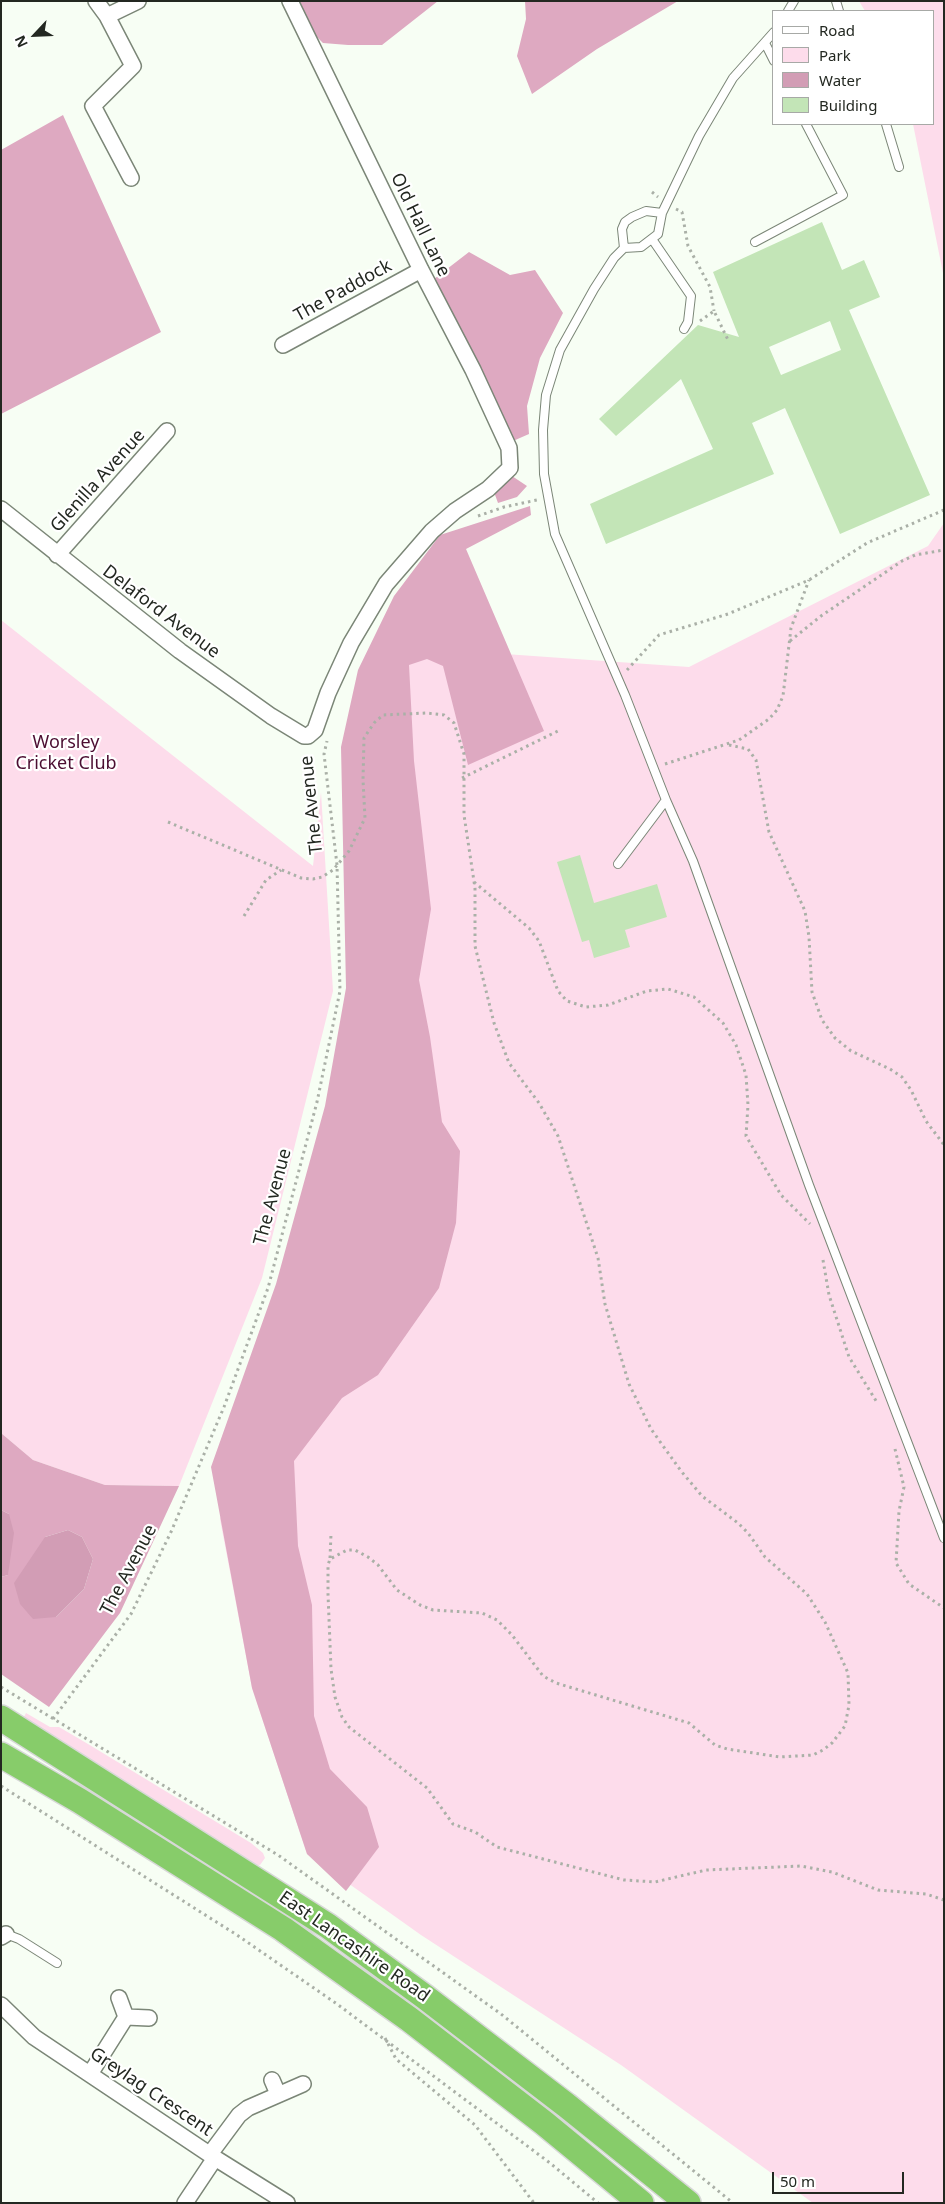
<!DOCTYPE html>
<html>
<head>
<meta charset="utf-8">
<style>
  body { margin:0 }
  #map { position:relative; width:945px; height:2204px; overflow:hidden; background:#f7fef4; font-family:"Noto Sans",sans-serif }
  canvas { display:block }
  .frame { position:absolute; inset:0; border:2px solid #232821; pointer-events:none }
  .legend { position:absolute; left:772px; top:10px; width:162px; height:115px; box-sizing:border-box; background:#fff; border:1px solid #a7a9a6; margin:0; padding:6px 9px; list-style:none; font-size:15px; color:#232821 }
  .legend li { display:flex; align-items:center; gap:10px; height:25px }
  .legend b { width:25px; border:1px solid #a7a9a6 }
  .north { position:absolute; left:10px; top:10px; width:50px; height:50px; -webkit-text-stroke:4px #fff; paint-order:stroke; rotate:245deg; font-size:14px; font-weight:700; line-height:20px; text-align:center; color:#232821 }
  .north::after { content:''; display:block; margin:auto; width:18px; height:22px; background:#232821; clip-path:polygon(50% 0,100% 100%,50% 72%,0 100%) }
  .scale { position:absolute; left:772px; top:2172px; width:132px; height:22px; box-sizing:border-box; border:2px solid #232821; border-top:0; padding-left:6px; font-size:15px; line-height:18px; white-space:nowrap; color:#232821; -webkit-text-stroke:4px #fff; paint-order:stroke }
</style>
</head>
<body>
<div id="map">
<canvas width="945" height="2204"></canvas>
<div class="frame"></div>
<ul class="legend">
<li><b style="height:6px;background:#fff"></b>Road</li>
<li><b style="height:14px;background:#fddceb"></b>Park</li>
<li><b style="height:14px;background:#d29db5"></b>Water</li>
<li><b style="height:14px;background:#c3e5b7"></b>Building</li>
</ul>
<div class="north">N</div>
<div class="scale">50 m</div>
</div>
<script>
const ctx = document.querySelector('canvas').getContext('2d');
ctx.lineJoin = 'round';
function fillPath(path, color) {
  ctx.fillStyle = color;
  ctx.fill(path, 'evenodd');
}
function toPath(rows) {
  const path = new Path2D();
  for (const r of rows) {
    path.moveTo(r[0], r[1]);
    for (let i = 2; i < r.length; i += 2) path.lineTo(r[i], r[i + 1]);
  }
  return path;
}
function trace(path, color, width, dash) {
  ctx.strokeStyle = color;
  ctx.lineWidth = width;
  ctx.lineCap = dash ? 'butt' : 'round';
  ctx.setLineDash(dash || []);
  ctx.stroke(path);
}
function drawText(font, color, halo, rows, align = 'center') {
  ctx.font = font + ' "Noto Sans",sans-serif';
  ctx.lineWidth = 4.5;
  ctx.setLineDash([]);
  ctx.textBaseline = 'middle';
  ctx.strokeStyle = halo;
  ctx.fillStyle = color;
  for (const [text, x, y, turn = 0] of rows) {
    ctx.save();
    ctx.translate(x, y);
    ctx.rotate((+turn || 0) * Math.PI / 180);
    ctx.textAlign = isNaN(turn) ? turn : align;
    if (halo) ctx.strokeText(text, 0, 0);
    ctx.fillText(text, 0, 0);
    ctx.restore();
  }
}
fillPath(toPath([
  [859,1,944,1,944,278,913,124,934,124,934,11,865,11],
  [944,523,944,2203,813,2203,621,2065,421,1935,307,1854,252,1688,220,1519,332,1195,406,647,689,667,928,546],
  [1,620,313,866,321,792,333,991,262,1278,179,1486,105,1485,33,1460,1,1433],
  [26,1713,50,1727,59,1727,88,1744,251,1843,263,1853,265,1858,260,1865,255,1866,24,1717]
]), '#fddceb');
fillPath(toPath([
  [297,1,438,1,382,45,348,45,323,43,311,31],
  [525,1,678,1,597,49,532,94,517,56,526,19],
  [63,115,161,332,1,414,1,150],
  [469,252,510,275,535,270,563,313,540,358,527,406,529,434,513,441,434,279],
  [512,476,527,486,517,497,498,503,494,492],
  [530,506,531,515,466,549,544,731,468,765,443,666,427,659,409,665,414,761,431,909,419,980,430,1037,442,1122,460,1151,456,1223,439,1288,378,1375,342,1398,294,1461,298,1546,312,1605,314,1716,330,1769,367,1807,379,1847,346,1891,307,1854,252,1688,211,1467,276,1284,325,1106,346,988,341,747,358,670,394,596,440,535],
  [1,1433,33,1460,105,1485,179,1486,120,1613,49,1707,1,1674,1,1577,8,1575,9,1514,1,1510],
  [68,1530,82,1537,93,1559,84,1589,56,1617,45,1537]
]), '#dea9c1');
fillPath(toPath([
  [1,1510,9,1514,14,1533,8,1575,1,1577],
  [68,1530,82,1537,93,1559,84,1589,56,1617,33,1619,20,1604,14,1583,45,1537]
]), '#d29db5');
fillPath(toPath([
  [822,222,842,270,864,260,880,297,849,310,930,495,840,534,785,408,752,423,774,474,606,544,590,504,713,449,681,379,616,436,599,419,698,325,739,337,713,272],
  [830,321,841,350,781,375,769,347],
  [580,855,594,903,657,884,667,917,625,930,630,947,594,958,589,940,582,942,557,862]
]), '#c3e5b7');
const service = toPath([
  [836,1,839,11],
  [788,11,794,1],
  [765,43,774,61],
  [886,124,899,167],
  [652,239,691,296,688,322,684,329],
  [755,242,843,195,806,124],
  [624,248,622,229,625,222,632,217,646,211,662,213],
  [666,800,693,861,809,1185,944,1538],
  [618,864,666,800,625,695,555,534,544,474,543,430,546,395,560,350,594,289,614,258,624,248,641,247,658,234,662,213,699,136,733,78,774,32],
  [6,1934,19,1939,57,1963]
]);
const minor = toPath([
  [96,1,107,16,133,66,93,106,131,178],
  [107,16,138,1],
  [283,345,421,270],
  [1,509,180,651,271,716,304,736,308,736,315,730,328,693,351,643,386,584,432,531,455,511,488,489,510,468,509,448,473,370,421,270,290,1],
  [57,555,167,431],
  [1,1937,6,1934],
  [119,1998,126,2017],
  [1,2005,34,2037,215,2158,287,2203],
  [90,2074,126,2017,149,2018],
  [272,2080,278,2094],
  [210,2154,239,2115,248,2108,303,2084],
  [185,2203,215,2158]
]);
const trunk = toPath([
  [1,1718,328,1926,425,1997,566,2105,688,2203],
  [1,1755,80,1801,283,1929,409,2019,544,2123,641,2203]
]);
trace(service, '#7b8677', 10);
trace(minor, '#7b8677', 18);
trace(trunk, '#d7d8d7', 28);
trace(toPath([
  [652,192,658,197],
  [676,209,682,212,688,246,710,287,714,311],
  [700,321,714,311,729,342],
  [478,516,504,507,537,500],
  [790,641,821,616,902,561,915,555,944,550],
  [627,670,659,635,728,614,809,580,867,543,944,510],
  [729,745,748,749,756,760,769,832,805,911,809,937,812,992,822,1020,835,1038,851,1051,890,1069,902,1077,911,1090,926,1121,944,1145],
  [665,764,739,740,769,719,777,710,783,696,791,628,809,580],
  [462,778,560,730],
  [168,822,301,878,313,879,322,877,333,870,349,851,365,818,363,780,364,738,374,723,383,715,426,713,444,715,454,723,464,754,464,815,475,888,475,946,494,1023,509,1063,539,1103,558,1136,598,1258,605,1304,629,1384,651,1429,681,1471,702,1496,738,1523,748,1533,765,1557,807,1594,825,1622,848,1673,849,1705,845,1726,832,1743,823,1750,813,1755,780,1757,727,1749,715,1745,689,1723,556,1683,543,1676,512,1635,497,1620,482,1613,433,1610,420,1605,397,1590,378,1565,368,1557,355,1550,347,1550,330,1559,328,1565,328,1594,331,1669,335,1697,342,1717,349,1727,427,1788,453,1824,475,1832,497,1847,624,1880,655,1882,706,1870,801,1866,832,1872,878,1890,926,1894,944,1900],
  [474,882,529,928,539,941,558,991,567,1001,586,1007,608,1005,647,991,668,989,694,997,723,1023,736,1045,746,1075,748,1105,746,1136,781,1195,810,1224],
  [244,916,266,880,281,870],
  [823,1260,829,1295,849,1357,878,1404],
  [895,1449,904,1487,899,1511,896,1563,909,1584,944,1608],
  [330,1558,331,1534],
  [1,1687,278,1855,501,2014,733,2203],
  [53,1719,131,1614,171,1532,224,1407,268,1288,317,1102,340,991,337,865,324,754,327,741],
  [1,1786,237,1935,337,2004,550,2163,598,2203],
  [385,2038,396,2059,475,2125,534,2203]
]), '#aab0a7', 3, [2.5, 4]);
trace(service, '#fff', 8);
trace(minor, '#fff', 15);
trace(trunk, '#87cc6a', 25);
drawText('18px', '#232821', '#fff', [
  ["Old Hall Lane",420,225,64],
  ["The Paddock",343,291,-29],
  ["Glenilla Avenue",98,481,-48],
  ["Delaford Avenue",161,612,37],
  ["The Avenue",312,805,-96],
  ["The Avenue",273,1197,-75],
  ["The Avenue",129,1570,-62],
  ["East Lancashire Road",354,1947,35],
  ["Greylag Crescent",151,2092,34]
]);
drawText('18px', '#4c0e32', '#fff', [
  ["Worsley",66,743],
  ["Cricket Club",66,764]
]);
</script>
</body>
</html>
